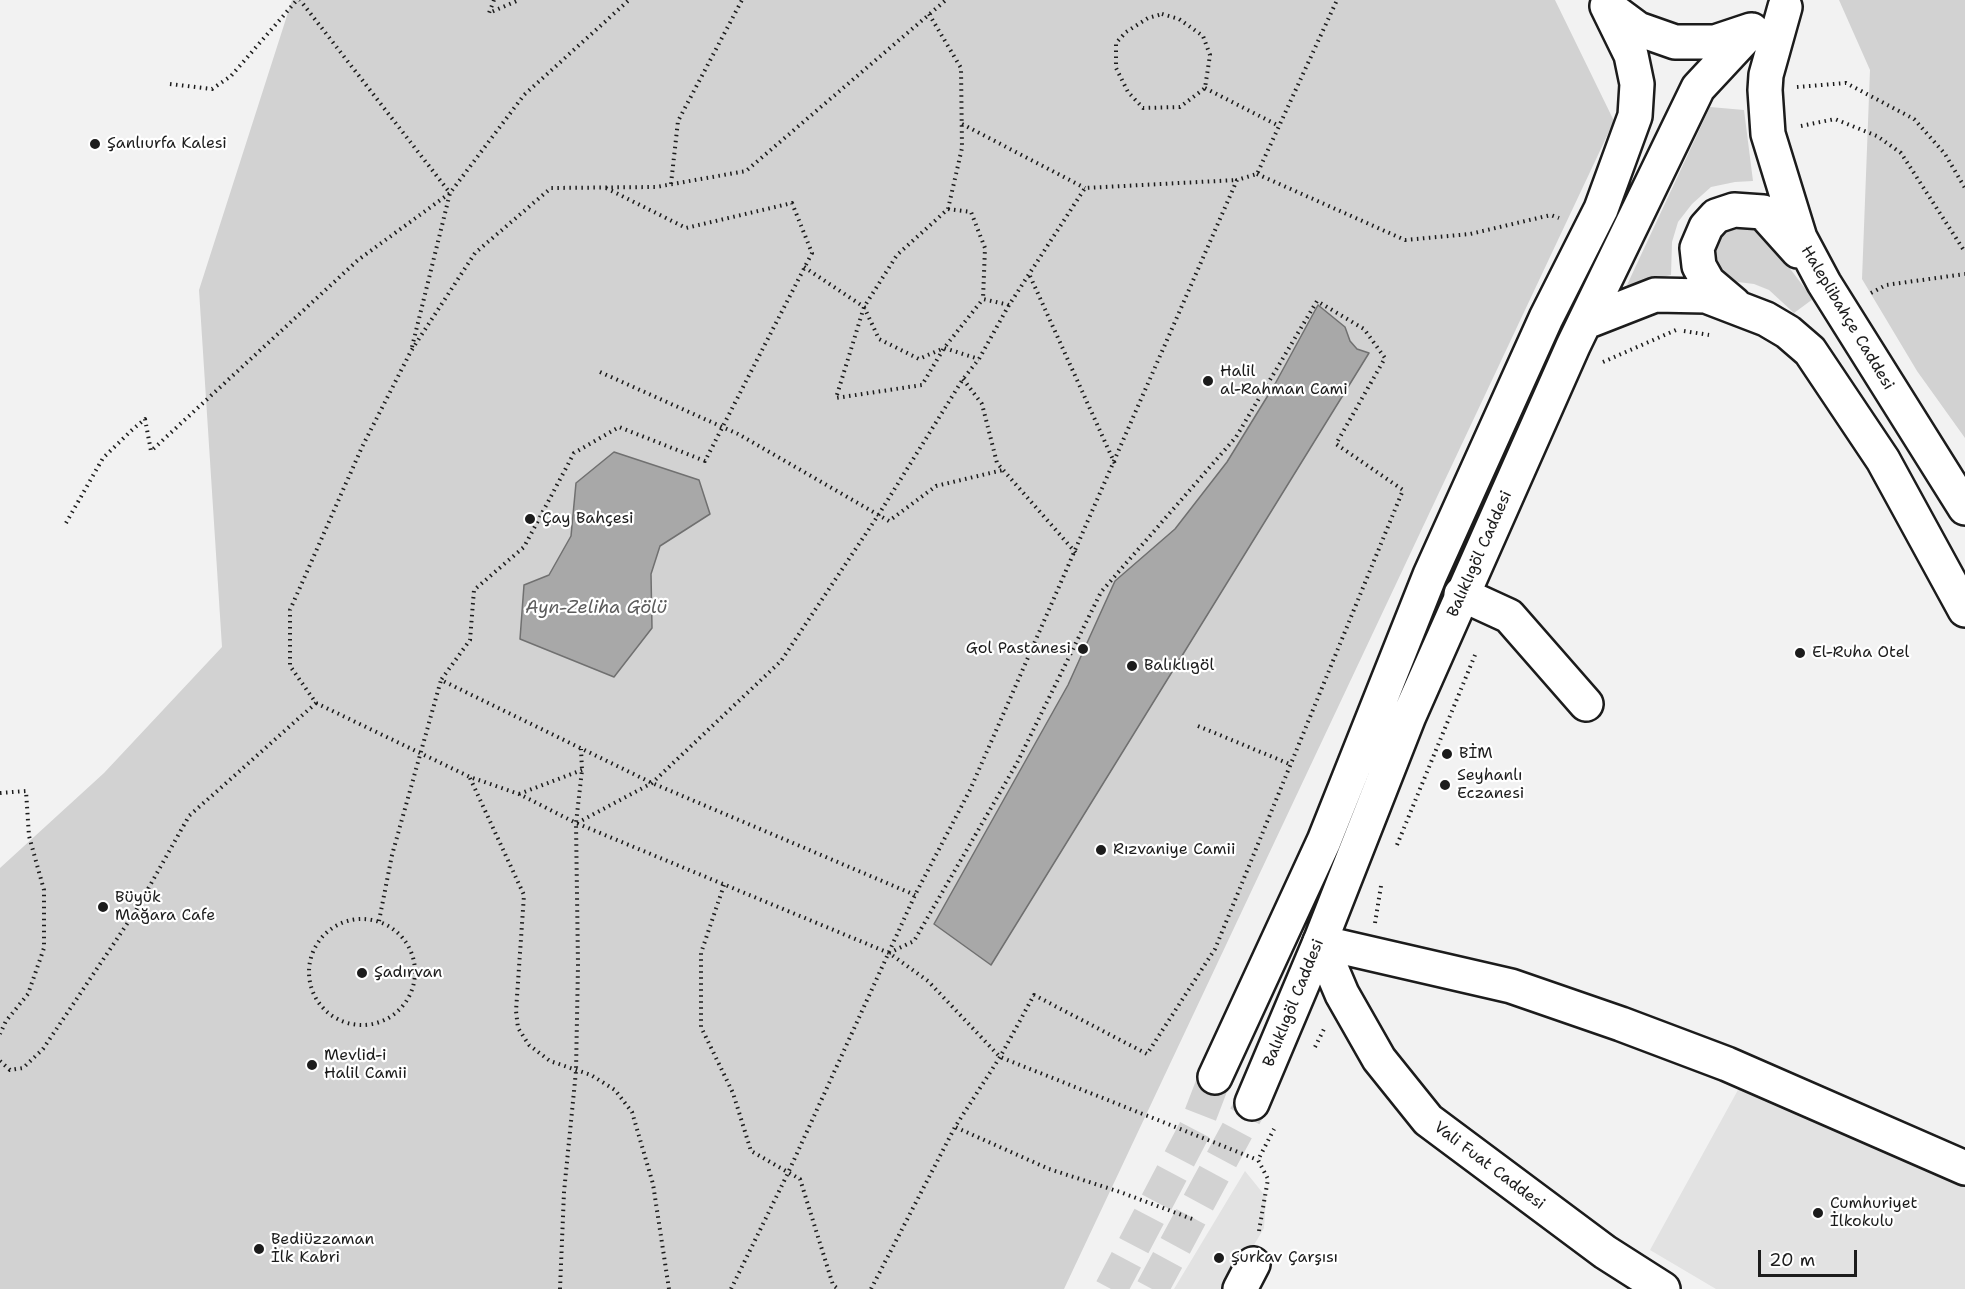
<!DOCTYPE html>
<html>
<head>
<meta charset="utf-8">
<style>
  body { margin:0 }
  #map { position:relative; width:1965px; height:1289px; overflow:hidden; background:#f2f2f2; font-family:"Shantell Sans",sans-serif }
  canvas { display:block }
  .scale { position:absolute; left:1758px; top:1250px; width:99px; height:27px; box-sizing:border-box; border:3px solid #1c1c1c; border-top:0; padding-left:8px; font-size:18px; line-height:21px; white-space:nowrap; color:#1c1c1c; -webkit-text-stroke:4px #fff; paint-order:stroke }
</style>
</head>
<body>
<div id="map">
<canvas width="1965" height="1289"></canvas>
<div class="scale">20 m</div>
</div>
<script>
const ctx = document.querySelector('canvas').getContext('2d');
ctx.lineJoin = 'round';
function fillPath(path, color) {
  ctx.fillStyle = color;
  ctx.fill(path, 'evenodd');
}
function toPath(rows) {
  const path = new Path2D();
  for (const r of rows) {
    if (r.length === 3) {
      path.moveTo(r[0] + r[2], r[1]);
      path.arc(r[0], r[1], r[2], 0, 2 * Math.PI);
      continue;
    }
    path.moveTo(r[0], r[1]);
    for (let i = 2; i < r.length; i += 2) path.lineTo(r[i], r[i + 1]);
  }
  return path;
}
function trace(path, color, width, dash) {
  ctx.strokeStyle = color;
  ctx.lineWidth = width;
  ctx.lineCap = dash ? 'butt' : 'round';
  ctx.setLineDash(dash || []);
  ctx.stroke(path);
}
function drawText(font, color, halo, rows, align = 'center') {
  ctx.font = font + ' "Shantell Sans",sans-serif';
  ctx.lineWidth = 4.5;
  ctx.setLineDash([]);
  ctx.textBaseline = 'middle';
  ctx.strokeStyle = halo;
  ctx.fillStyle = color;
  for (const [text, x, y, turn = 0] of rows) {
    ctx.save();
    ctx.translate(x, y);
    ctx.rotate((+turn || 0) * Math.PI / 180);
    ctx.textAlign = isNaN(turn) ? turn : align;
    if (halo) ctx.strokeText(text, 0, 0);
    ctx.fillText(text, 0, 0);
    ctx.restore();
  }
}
fillPath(toPath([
  [1744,1079,1965,1175,1965,1289,1716,1289,1650,1250],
  [1245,1171,1266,1197,1264,1228,1228,1289,1174,1289]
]), '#e2e2e2');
fillPath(toPath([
  [292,0,1555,0,1614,121,1064,1289,0,1289,0,868,104,773,222,647,199,290],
  [1839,0,1965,0,1965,438,1917,371,1862,279,1870,70],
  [1710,107,1744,110,1753,181,1735,182,1711,187,1692,204,1678,222,1672,242,1671,275,1627,285],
  [1731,226,1754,227,1763,233,1813,299,1794,313,1769,290,1754,284,1738,282,1723,272,1714,257,1716,242,1720,233]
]), '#d2d2d2');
const water = toPath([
  [1318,305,1345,327,1350,341,1357,349,1369,353,991,965,934,924,1068,685,1115,581,1175,529,1227,462,1275,384,1318,305],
  [614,452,699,480,710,514,660,546,651,574,652,628,614,677,520,639,524,585,549,575,571,536,576,483,614,452]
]);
fillPath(water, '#a8a8a8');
trace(water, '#707070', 1.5);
trace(toPath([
  [1111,1289,1195,1129,1215,1077],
  [1152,1289,1252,1103]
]), '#d2d2d2', 33, [33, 16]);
const street = toPath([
  [1461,594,1509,616,1586,704],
  [1320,942,1511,986,1621,1024,1727,1064,1965,1168],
  [1240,1289,1253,1264]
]);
const secondary = toPath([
  [1607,6,1638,29,1675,42,1715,42,1751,30],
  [1785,7,1766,75,1765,90,1768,134,1800,238,1824,283,1965,508],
  [1734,304,1708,282,1699,266,1697,248,1706,227,1716,216,1734,210,1763,212,1798,251],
  [1586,322,1655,295,1706,296,1766,319,1788,332,1810,351,1883,460,1965,610],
  [1320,942,1342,994,1379,1059,1428,1120,1605,1252,1663,1289],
  [1215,1077,1324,841,1430,575,1546,318,1601,209,1635,116,1637,84,1631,55,1607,6],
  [1252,1103,1320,942,1409,716,1573,346,1698,88,1752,30]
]);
trace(street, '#1c1c1c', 38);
trace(secondary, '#1c1c1c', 38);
trace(toPath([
  [494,0,489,13,519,0],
  [929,14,961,68,962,148,948,209,897,255,864,307,836,398,922,385,944,348,983,299],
  [1162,14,1179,19,1203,36,1210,55,1205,88,1180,107,1143,108,1128,92,1116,68,1116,43,1126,32,1148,18,1162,14],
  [170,84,212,89,231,76,297,0],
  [1797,87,1846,83,1914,119,1945,154,1965,188],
  [1205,88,1279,126],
  [962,124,1085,188],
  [1801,126,1835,119,1877,136,1901,153,1965,252],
  [1257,174,1405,240,1470,234,1551,215,1559,218],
  [671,184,678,121,742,0],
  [606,188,686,228,792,203,812,253,705,461,619,427,574,453,524,547,474,590,470,640,441,680,652,783,915,895],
  [948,209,971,212,985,248,983,299,1009,305],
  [804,267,864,307,879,339,919,359,944,348,979,359],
  [1030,276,1115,464],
  [1871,293,1886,285,1965,274],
  [1684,331,1709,335],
  [412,347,450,193,524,95,629,0],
  [1603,362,1676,330],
  [600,372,738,434,889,521,936,486,1003,470],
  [963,379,982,404,997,463,1076,553],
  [66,523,103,458,132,430,145,419,151,451,358,260,450,193,300,0],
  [316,703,470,777,519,794,576,823,889,953,928,981,1000,1057,1258,1160],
  [1198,726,1292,765],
  [470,778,524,895,516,1011,518,1028,529,1045,550,1061,591,1075,615,1090,632,1112,653,1184,669,1289],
  [0,793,26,791,29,836,44,890,44,948,28,994,6,1021,0,1034],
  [519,794,582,770],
  [577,823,652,783,781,661,879,514,963,379,979,359,1009,305,1085,188,1237,180],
  [1397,845,1475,655],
  [724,885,701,953,701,1027,733,1093,751,1151,800,1179,833,1285,838,1289],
  [362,972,53],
  [379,921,392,855,441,680],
  [1375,923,1381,886],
  [889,953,914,941,1017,763,1101,592,1236,437,1317,301,1364,329,1385,358,1336,444,1403,490,1215,949,1147,1054,1034,995,1000,1057,955,1127,1049,1169,1120,1192,1195,1220],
  [1315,1047,1324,1029],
  [0,1061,10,1070,23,1068,43,1049,135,912,189,816,316,703,290,666,290,610,362,447,411,351,475,253,551,188,656,187,746,171,946,0],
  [1259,1231,1268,1179,1258,1160,1274,1129],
  [560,1289,564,1192,576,1071,578,965,576,823,582,770,581,749],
  [731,1289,788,1173,915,895,970,790,1237,180,1257,174,1337,0],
  [871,1289,955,1127]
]), '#1c1c1c', 4, [1.5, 4.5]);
trace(street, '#fff', 33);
trace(secondary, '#fff', 33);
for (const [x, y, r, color] of [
  [95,144,6,"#1c1c1c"],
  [1208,381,6,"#1c1c1c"],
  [530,519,6,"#1c1c1c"],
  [1083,649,6,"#1c1c1c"],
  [1800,653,6,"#1c1c1c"],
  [1132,666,6,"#1c1c1c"],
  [1447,754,6,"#1c1c1c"],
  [1445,785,6,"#1c1c1c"],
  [1101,850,6,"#1c1c1c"],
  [103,907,6,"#1c1c1c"],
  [362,973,6,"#1c1c1c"],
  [312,1065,6,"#1c1c1c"],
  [1818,1213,6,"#1c1c1c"],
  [259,1249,6,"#1c1c1c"],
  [1219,1258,6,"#1c1c1c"]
]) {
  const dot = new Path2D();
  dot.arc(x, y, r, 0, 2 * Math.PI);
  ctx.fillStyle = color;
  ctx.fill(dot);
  trace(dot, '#fff', 2);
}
drawText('16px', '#1c1c1c', '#fff', [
  ["Şanlıurfa Kalesi",107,144],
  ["Halil",1220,372],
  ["al-Rahman Cami",1220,390],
  ["Çay Bahçesi",542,519],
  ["Gol Pastanesi",1071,649,"right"],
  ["El-Ruha Otel",1812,653],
  ["Balıklıgöl",1144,666],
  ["BİM",1459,754],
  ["Seyhanlı",1457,776],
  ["Eczanesi",1457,794],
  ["Rızvaniye Camii",1113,850],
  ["Büyük",115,898],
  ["Mağara Cafe",115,916],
  ["Şadırvan",374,973],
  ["Mevlid-i",324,1056],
  ["Halil Camii",324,1074],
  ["Cumhuriyet",1830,1204],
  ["İlkokulu",1830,1222],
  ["Bediüzzaman",271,1240],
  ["İlk Kabri",271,1258],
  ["Şurkav Çarşısı",1231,1258]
], 'left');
drawText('16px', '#1c1c1c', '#fff', [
  ["Haleplibahçe Caddesi",1847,318,59],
  ["Balıklıgöl Caddesi",1480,554,-66],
  ["Balıklıgöl Caddesi",1294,1003,-68],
  ["Vali Fuat Caddesi",1489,1166,37]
]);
drawText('italic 18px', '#5b5b5b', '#fff', [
  ["Ayn-Zeliha Gölü",596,608]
]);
</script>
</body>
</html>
